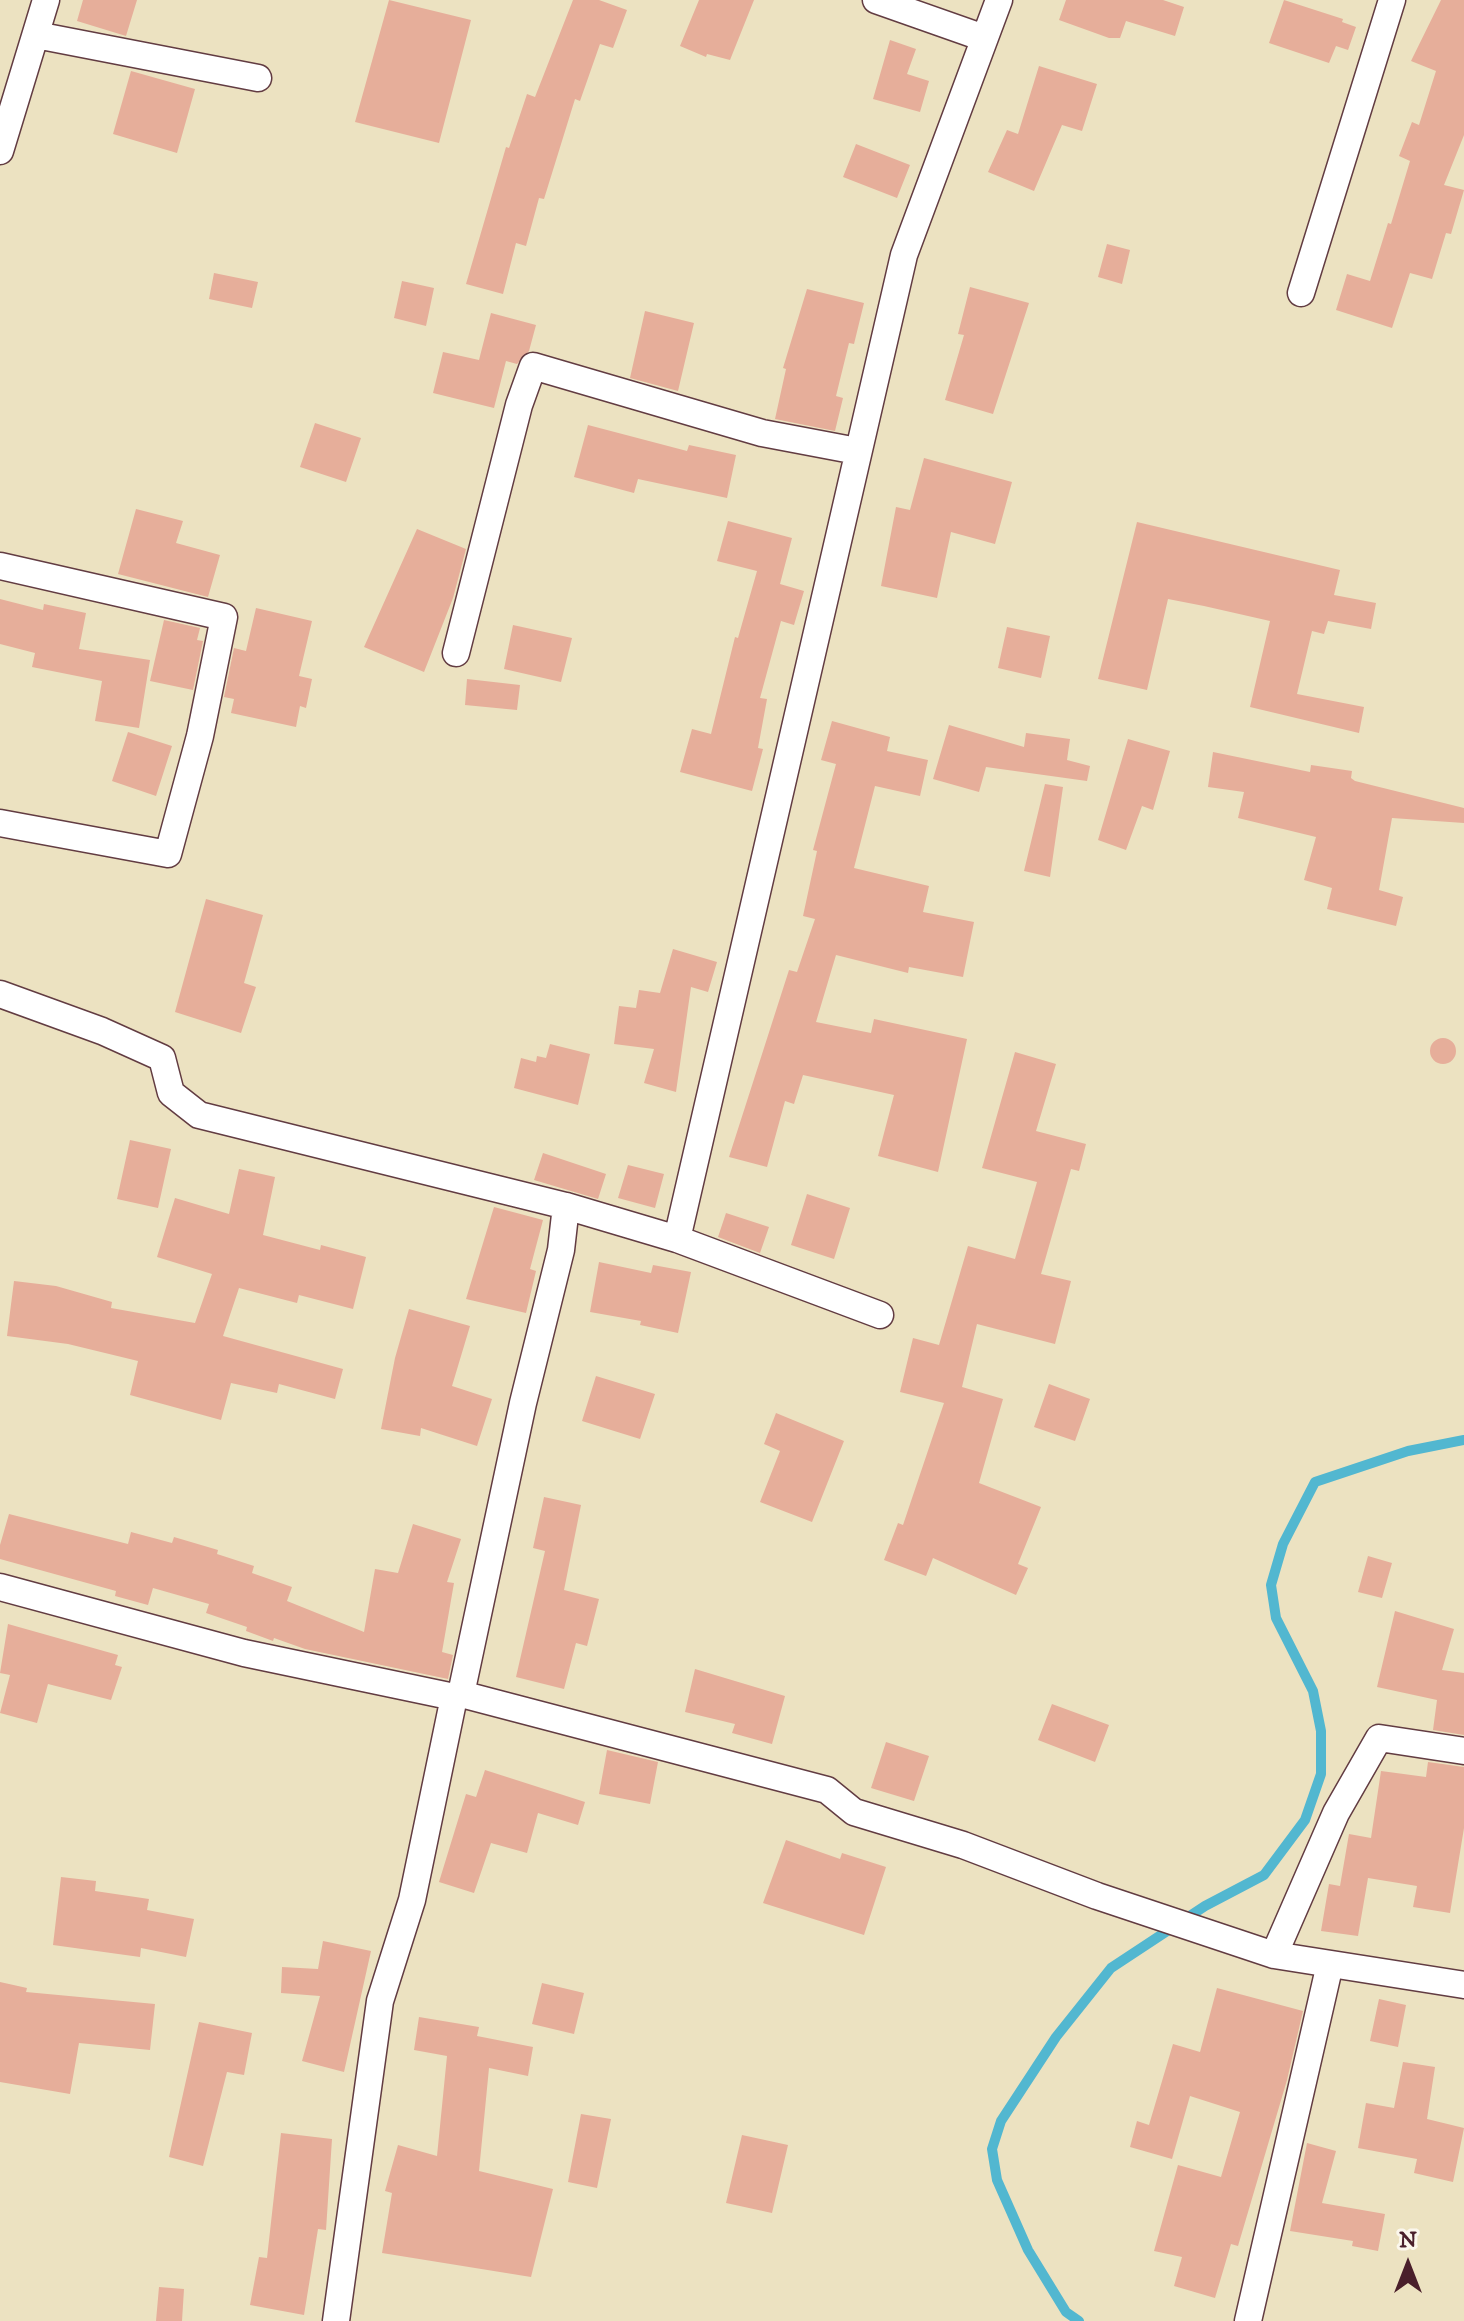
<!DOCTYPE html>
<html>
<head>
<meta charset="utf-8">
<style>
  body { margin:0 }
  #map { position:relative; width:1464px; height:2321px; overflow:hidden; background:#ece2c1; font-family:"IM FELL DW Pica",serif }
  canvas { display:block }
  .north { position:absolute; left:1368px; top:2225px; width:80px; height:80px; -webkit-text-stroke:6px #fbf7ec; paint-order:stroke; rotate:0deg; font-size:22px; font-weight:700; line-height:32px; text-align:center; color:#4a1f2b }
  .north::after { content:''; display:block; margin:auto; width:28px; height:36px; background:#4a1f2b; clip-path:polygon(50% 0,100% 100%,50% 72%,0 100%) }
</style>
</head>
<body>
<div id="map">
<canvas width="1464" height="2321"></canvas>
<div class="north">N</div>
</div>
<script>
const ctx = document.querySelector('canvas').getContext('2d');
ctx.lineJoin = 'round';
function toPath(rows) {
  const path = new Path2D();
  for (const r of rows) {
    if (r.length === 3) {
      path.moveTo(r[0] + r[2], r[1]);
      path.arc(r[0], r[1], r[2], 0, 2 * Math.PI);
      continue;
    }
    path.moveTo(r[0], r[1]);
    for (let i = 2; i < r.length; i += 2) path.lineTo(r[i], r[i + 1]);
  }
  return path;
}
function trace(path, color, width, dash) {
  ctx.strokeStyle = color;
  ctx.lineWidth = width;
  ctx.lineCap = dash ? 'butt' : 'round';
  ctx.setLineDash(dash || []);
  ctx.stroke(path);
}
function fillPath(path, color) {
  ctx.fillStyle = color;
  ctx.fill(path, 'evenodd');
}
trace(toPath([
  [1079,2321,1066,2312,1028,2250,997,2180,992,2149,1001,2121,1056,2037,1111,1968,1205,1906,1264,1875,1305,1820,1321,1774,1321,1731,1313,1691,1276,1618,1271,1585,1283,1544,1315,1482,1408,1451,1464,1440]
]), '#52b7d0', 10);
fillPath(toPath([
  [83,0,137,0,126,36,77,21],
  [389,0,471,20,439,143,355,122],
  [573,0,599,0,627,10,613,48,600,44,580,101,575,99,544,199,539,198,526,246,516,243,503,294,466,284,506,147,509,148,527,94,535,97],
  [699,0,754,0,730,60,707,54,706,57,680,46],
  [1066,0,1163,0,1184,7,1175,36,1126,21,1120,38,1109,38,1059,20],
  [1284,0,1343,19,1342,22,1356,27,1348,50,1336,46,1329,63,1269,43],
  [1441,0,1464,0,1464,135,1444,185,1464,190,1451,234,1446,233,1432,279,1410,273,1392,328,1336,310,1347,274,1370,281,1388,223,1391,224,1410,161,1399,156,1412,122,1419,125,1436,71,1411,61],
  [890,40,916,49,907,74,929,81,920,112,873,99],
  [1039,66,1097,84,1082,131,1062,125,1034,191,988,172,1007,130,1018,134],
  [131,71,195,89,177,153,113,134],
  [856,144,910,165,897,198,843,177],
  [1107,244,1130,250,1122,284,1098,277],
  [214,273,258,282,252,308,209,299],
  [402,281,434,288,426,326,394,318],
  [970,287,1029,303,993,414,945,400,964,335,958,334],
  [807,289,864,303,854,344,849,343,836,396,843,398,835,431,775,419,786,369,783,368],
  [645,311,694,323,678,391,630,378],
  [491,313,536,325,529,351,517,364,506,361,494,408,433,393,443,352,479,360],
  [315,423,361,438,346,482,300,467],
  [588,425,687,451,689,445,736,455,727,498,638,479,634,493,574,477],
  [924,458,1012,482,995,544,951,532,937,598,881,586,896,507,910,510],
  [136,509,183,521,176,543,220,555,208,597,118,574],
  [728,521,792,538,780,584,804,591,794,625,781,621,760,698,767,699,758,748,763,749,752,791,680,772,692,729,711,734,735,637,738,638,757,571,717,561],
  [1137,522,1340,570,1334,595,1376,603,1371,629,1328,621,1324,634,1312,631,1297,694,1364,707,1359,733,1250,707,1270,621,1204,606,1168,599,1147,690,1098,679],
  [417,529,466,549,453,598,424,672,364,647],
  [0,599,43,610,44,604,86,613,79,649,150,660,139,728,95,721,102,681,32,667,35,653,0,644],
  [256,608,312,621,299,676,312,679,306,708,300,706,296,727,231,713,234,699,224,697,234,648,246,651],
  [164,620,200,628,197,640,203,641,193,690,150,681],
  [513,625,572,638,561,682,504,669],
  [1007,627,1050,636,1041,678,998,668],
  [467,679,520,685,517,710,465,705],
  [832,721,890,737,887,751,928,760,920,796,875,786,854,868,929,886,923,912,974,922,963,977,909,967,908,973,836,955,816,1022,871,1033,874,1019,967,1039,938,1172,878,1156,894,1095,803,1075,794,1104,785,1101,767,1167,729,1157,789,970,797,972,815,919,803,916,817,851,813,850,836,764,821,760],
  [949,725,1024,747,1026,733,1070,739,1067,760,1090,766,1087,781,986,767,979,792,933,779],
  [128,732,172,746,156,796,112,781],
  [1128,739,1170,751,1153,810,1142,806,1126,850,1098,840],
  [1213,752,1310,772,1311,765,1352,771,1351,778,1355,781,1464,808,1464,823,1392,818,1379,890,1403,897,1396,926,1327,909,1332,888,1304,880,1316,837,1238,818,1244,792,1208,787],
  [1045,784,1063,787,1050,877,1024,871],
  [206,899,263,915,244,983,256,987,241,1033,175,1012],
  [673,949,717,962,708,992,691,987,676,1092,644,1083,654,1049,614,1044,619,1006,636,1008,639,990,660,993],
  [1443,1051,13],
  [550,1044,590,1054,578,1105,514,1088,521,1058,536,1062,537,1056,546,1058],
  [1015,1052,1056,1064,1036,1131,1086,1144,1079,1171,1071,1169,1041,1274,1071,1281,1055,1344,977,1324,962,1387,1003,1399,979,1483,1041,1507,1018,1564,1028,1568,1016,1595,933,1558,926,1576,884,1560,898,1523,903,1525,944,1403,900,1392,913,1338,939,1345,968,1246,1015,1259,1037,1182,982,1168],
  [130,1140,171,1149,158,1208,117,1199],
  [543,1153,606,1174,598,1199,534,1180],
  [628,1165,664,1174,655,1208,618,1198],
  [239,1169,275,1177,263,1235,320,1250,321,1245,366,1257,353,1309,299,1295,297,1303,239,1288,223,1336,343,1369,335,1399,279,1384,277,1393,231,1383,221,1420,130,1395,138,1361,68,1344,7,1336,14,1281,56,1286,112,1302,111,1308,195,1323,212,1274,157,1257,175,1198,229,1214],
  [807,1194,850,1208,834,1259,791,1245],
  [494,1207,543,1220,530,1269,536,1271,526,1313,466,1299],
  [726,1213,769,1227,760,1253,718,1237],
  [599,1262,651,1273,653,1265,691,1272,678,1333,640,1325,641,1321,590,1312],
  [409,1309,470,1326,452,1386,492,1399,477,1446,421,1428,420,1436,381,1429,395,1358],
  [596,1376,655,1394,640,1439,582,1421],
  [1049,1384,1090,1399,1075,1441,1034,1427],
  [776,1413,844,1441,812,1522,760,1502,780,1451,764,1444],
  [544,1497,581,1505,564,1590,599,1599,587,1646,576,1643,564,1689,516,1677,545,1551,533,1548],
  [9,1514,128,1544,131,1532,172,1543,174,1537,218,1550,217,1554,254,1566,252,1573,292,1587,287,1601,364,1632,375,1569,398,1573,413,1524,461,1539,447,1582,454,1583,442,1652,453,1655,448,1679,305,1649,274,1638,273,1641,246,1631,247,1627,206,1613,209,1604,153,1588,148,1605,115,1596,116,1591,0,1559,0,1545],
  [1368,1556,1392,1563,1382,1598,1358,1592],
  [1395,1611,1454,1629,1442,1670,1464,1673,1464,1735,1433,1730,1437,1700,1377,1687],
  [8,1624,118,1655,115,1665,122,1667,111,1700,48,1684,37,1723,0,1713,10,1675,0,1673],
  [695,1669,785,1696,772,1744,732,1733,735,1724,685,1712],
  [1052,1704,1109,1725,1095,1762,1038,1740],
  [886,1742,929,1756,914,1801,871,1788],
  [607,1750,658,1762,650,1804,599,1794],
  [1428,1762,1464,1767,1464,1828,1450,1913,1413,1907,1417,1886,1368,1878,1358,1936,1321,1931,1329,1884,1340,1886,1349,1834,1371,1838,1381,1771,1426,1777],
  [485,1770,585,1802,578,1825,538,1813,527,1853,491,1843,474,1893,439,1882,466,1794,476,1797],
  [786,1840,840,1859,842,1853,886,1867,864,1935,763,1903],
  [61,1877,96,1881,95,1891,149,1899,147,1910,194,1919,186,1957,141,1948,140,1957,53,1945],
  [323,1941,371,1951,344,2072,302,2061,320,1996,281,1993,282,1967,318,1969],
  [0,1982,27,1988,26,1992,155,2004,150,2050,79,2043,70,2094,0,2082],
  [542,1983,584,1993,574,2034,532,2024],
  [1217,1988,1303,2011,1287,2080,1238,2246,1231,2244,1215,2298,1174,2286,1182,2257,1154,2251,1178,2165,1221,2177,1240,2112,1190,2096,1172,2159,1130,2147,1137,2121,1149,2125,1173,2044,1200,2052],
  [1379,1999,1406,2005,1398,2047,1370,2041],
  [419,2017,479,2027,477,2036,533,2047,528,2076,489,2068,479,2171,553,2189,531,2277,382,2253,392,2193,385,2191,398,2145,437,2156,447,2056,414,2050],
  [199,2022,252,2033,244,2075,227,2072,203,2166,169,2157],
  [1403,2062,1435,2067,1427,2119,1464,2128,1453,2182,1414,2173,1417,2159,1358,2148,1366,2103,1394,2108],
  [581,2114,611,2119,597,2188,568,2182],
  [281,2133,332,2139,326,2230,318,2229,304,2315,250,2305,259,2257,267,2258],
  [742,2135,788,2145,772,2213,726,2203],
  [1307,2143,1336,2151,1322,2203,1385,2214,1378,2251,1352,2246,1353,2241,1290,2231],
  [159,2287,184,2289,182,2321,156,2321]
]), '#e6ae9a');
const minor = toPath([
  [876,0,984,38],
  [36,35,258,78],
  [0,151,46,0],
  [1301,293,1392,0],
  [0,566,224,617,200,736,168,854,0,823],
  [456,653,519,405,533,366,762,433,857,451],
  [0,994,102,1031,162,1058,171,1093,199,1115,566,1206,677,1239,880,1315],
  [677,1239,904,255,999,0],
  [0,1587,244,1653,454,1697],
  [461,1694,827,1790,854,1812,963,1845,1097,1896,1274,1955,1464,1985],
  [1274,1955,1336,1813,1379,1738,1464,1751],
  [336,2321,380,2001,412,1900,454,1697,461,1694,523,1403,561,1250,566,1206],
  [1248,2321,1330,1964]
]);
trace(minor, '#623c42', 29);
trace(minor, '#fff', 26);
</script>
</body>
</html>
